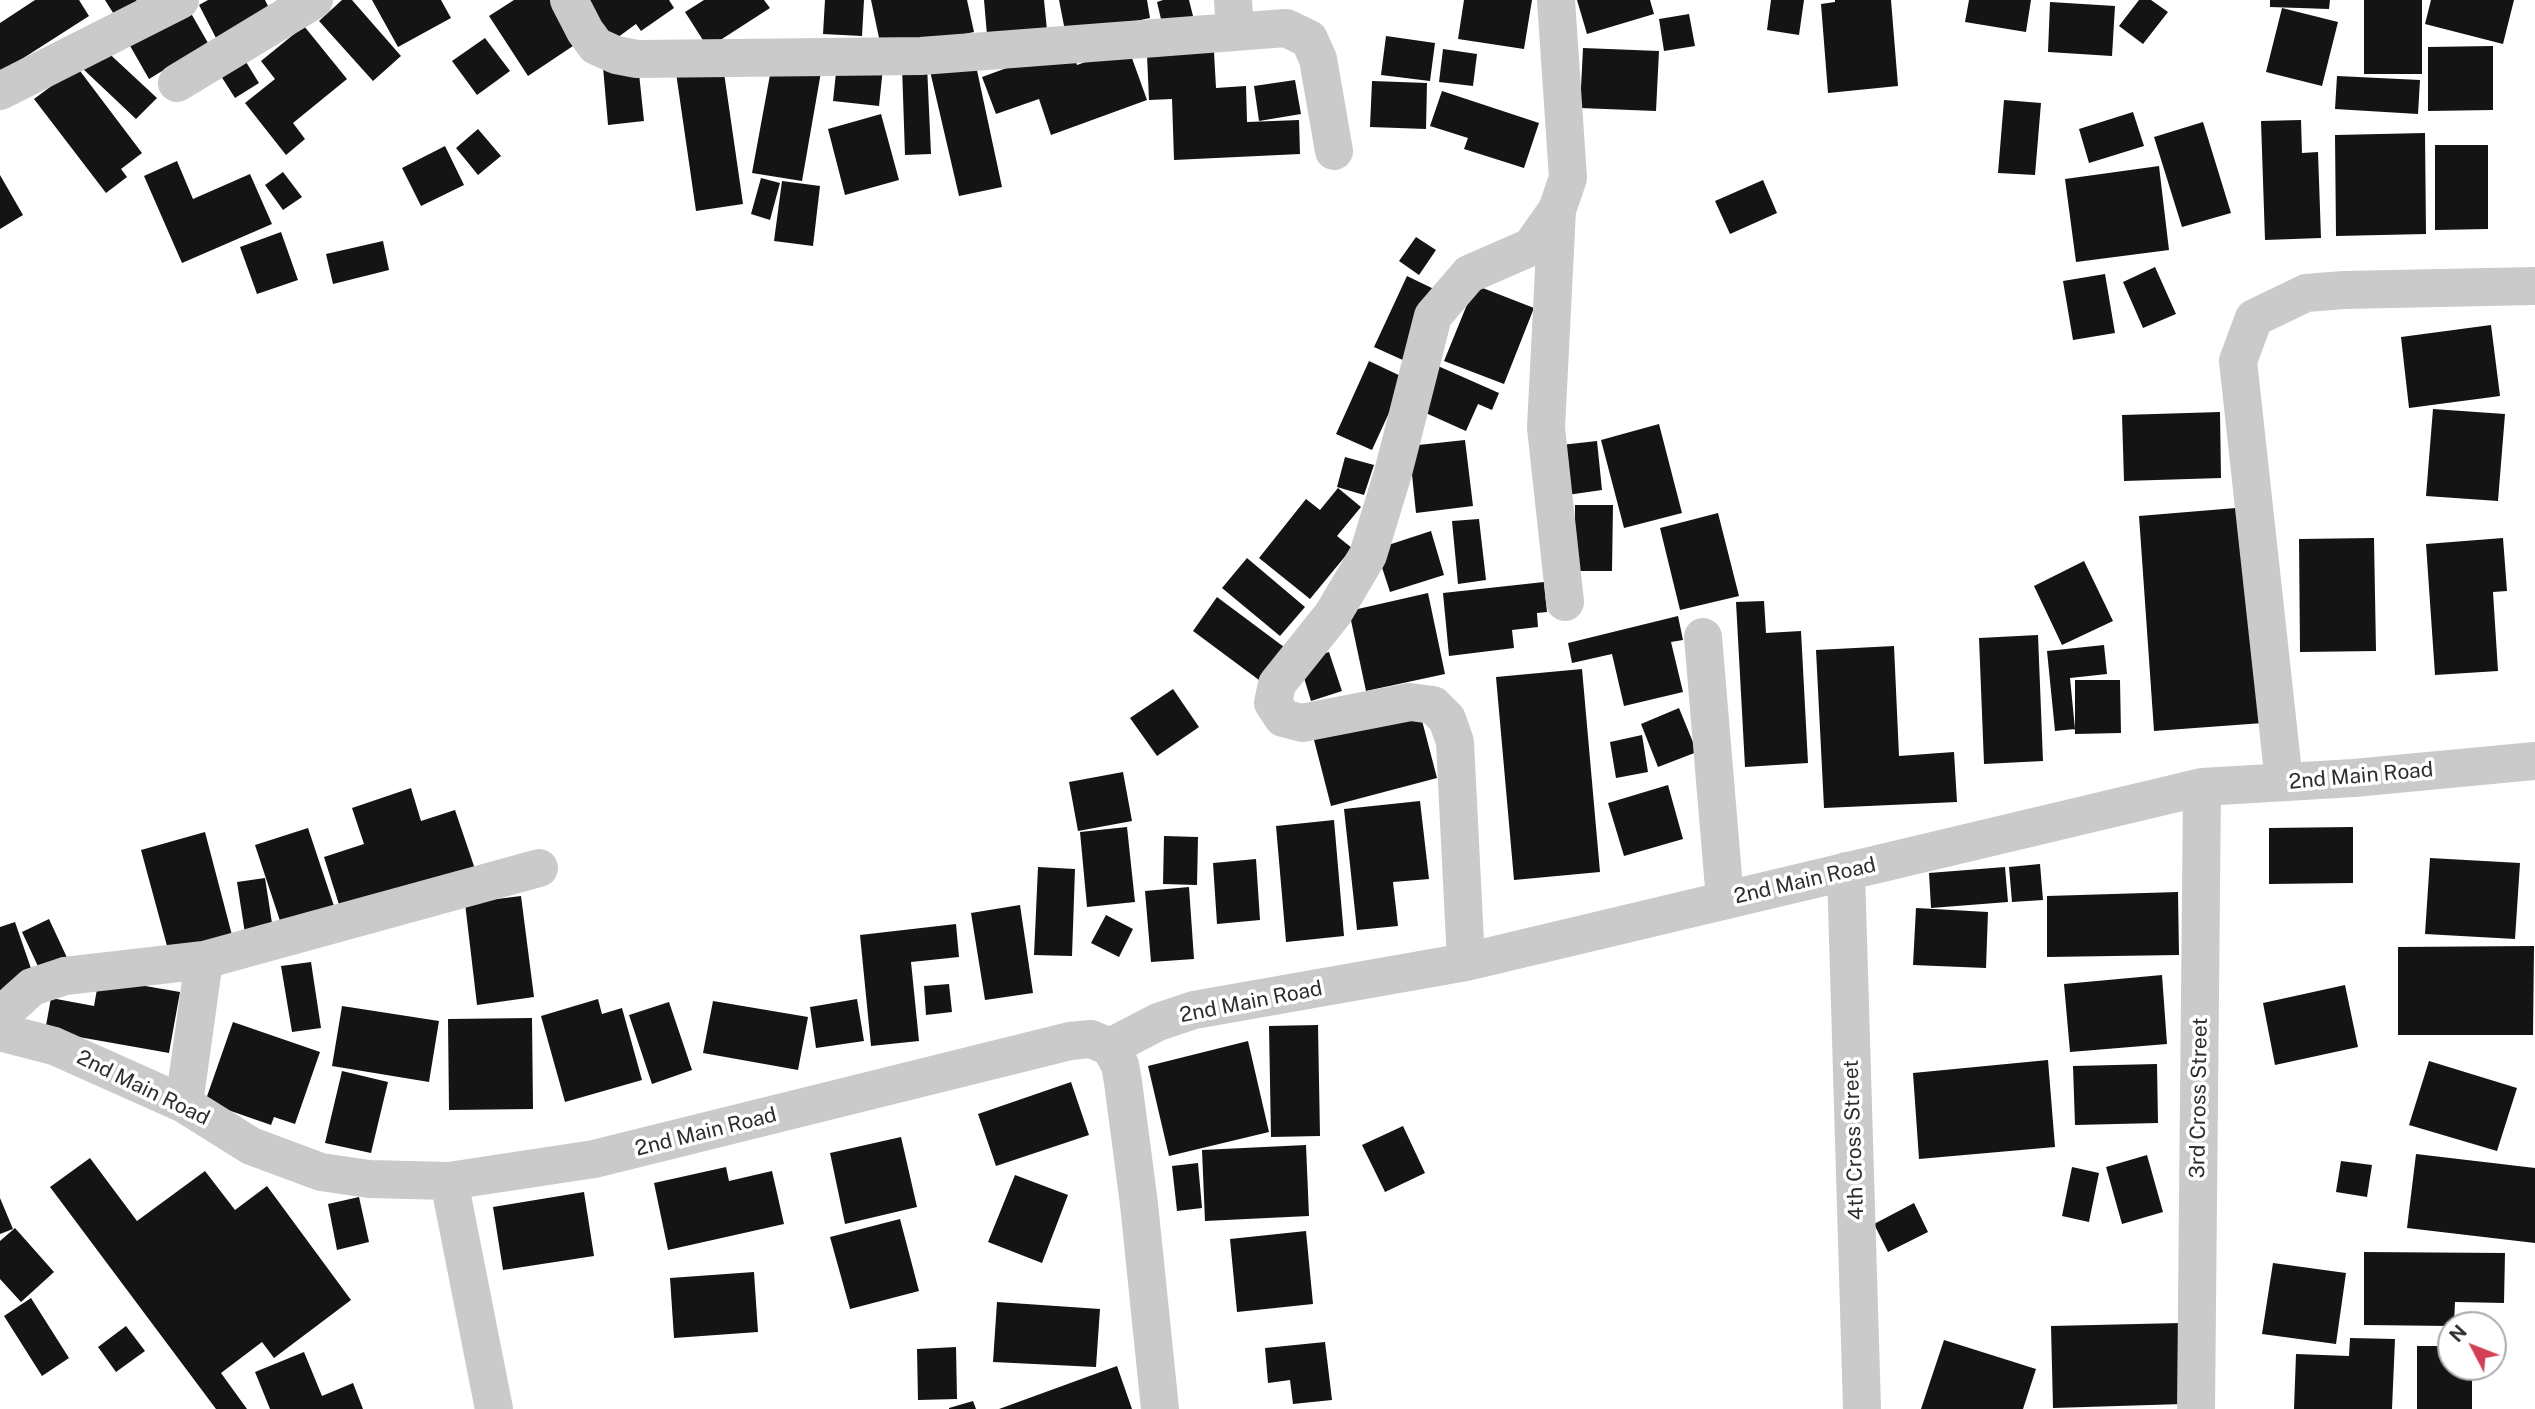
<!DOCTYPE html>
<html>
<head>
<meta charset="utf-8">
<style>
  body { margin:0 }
  #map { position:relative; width:2535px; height:1409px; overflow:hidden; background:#fff; font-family:"Public Sans",sans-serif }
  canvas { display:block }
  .north { position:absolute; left:2437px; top:1311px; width:70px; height:70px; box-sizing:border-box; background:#fff; border:2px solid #ababab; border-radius:50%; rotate:312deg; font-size:19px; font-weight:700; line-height:28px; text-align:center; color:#2d2d2d }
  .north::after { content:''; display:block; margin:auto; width:24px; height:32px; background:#d24153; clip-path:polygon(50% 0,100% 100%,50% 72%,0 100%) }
</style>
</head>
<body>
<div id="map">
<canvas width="2535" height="1409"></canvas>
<div class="north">N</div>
</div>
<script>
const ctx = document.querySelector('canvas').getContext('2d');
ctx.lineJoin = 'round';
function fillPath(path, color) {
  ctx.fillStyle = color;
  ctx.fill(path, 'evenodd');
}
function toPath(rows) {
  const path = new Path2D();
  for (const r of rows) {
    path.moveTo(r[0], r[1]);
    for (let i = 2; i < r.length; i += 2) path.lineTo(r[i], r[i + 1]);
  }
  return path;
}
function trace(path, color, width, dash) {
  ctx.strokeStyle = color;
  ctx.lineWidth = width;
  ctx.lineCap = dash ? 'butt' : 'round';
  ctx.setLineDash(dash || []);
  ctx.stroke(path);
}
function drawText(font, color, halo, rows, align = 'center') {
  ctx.font = font + ' "Public Sans",sans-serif';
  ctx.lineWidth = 7;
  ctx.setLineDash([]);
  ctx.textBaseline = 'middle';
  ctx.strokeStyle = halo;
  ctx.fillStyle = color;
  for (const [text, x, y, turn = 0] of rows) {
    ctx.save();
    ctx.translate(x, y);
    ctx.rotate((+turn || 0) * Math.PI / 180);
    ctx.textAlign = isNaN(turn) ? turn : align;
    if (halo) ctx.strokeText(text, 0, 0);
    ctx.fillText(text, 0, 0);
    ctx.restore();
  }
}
fillPath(toPath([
  [35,0,79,0,89,16,0,73,0,23],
  [105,0,136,0,138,2,115,16],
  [208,0,265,0,270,10,216,38,199,5],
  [342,0,352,0,401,56,373,81,319,21],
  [372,0,441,0,451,18,398,47],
  [514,0,560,0,585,38,528,76,489,16],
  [580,0,669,0,674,8,641,31,636,24,610,43],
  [704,0,764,0,770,8,708,48,685,12],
  [825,0,864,0,862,36,823,34],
  [871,0,967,0,974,32,882,52],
  [984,0,1044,0,1047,30,987,35],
  [1059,0,1147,0,1150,18,1066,36],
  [1163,0,1189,0,1195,24,1164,32,1157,2],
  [1464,0,1532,0,1524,49,1458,39],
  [1577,0,1650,0,1654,14,1587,34],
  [1771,0,1804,0,1799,35,1767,30],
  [1835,0,1891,0,1898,86,1828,93,1821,4,1835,2],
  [1969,0,2031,0,2026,32,1965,22],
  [2139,0,2151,0,2168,12,2143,44,2119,26],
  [2270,0,2330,0,2329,9,2270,7],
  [2364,0,2422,0,2422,74,2364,74],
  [2431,0,2514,0,2503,44,2425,24],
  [2050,2,2115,6,2112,56,2048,52],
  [188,8,208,43,149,79,129,44],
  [2282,8,2338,22,2322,86,2266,72],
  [1689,14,1695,46,1664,51,1659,19],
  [304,26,347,79,293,123,305,139,286,155,245,103,275,79,261,61],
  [1386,36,1435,43,1430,81,1381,75],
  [485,38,510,71,477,95,452,61],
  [1070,45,1077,65,1128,47,1147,100,1051,135,1039,99,996,114,982,77],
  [101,46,157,98,136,119,81,67],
  [2493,46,2493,110,2428,111,2428,47],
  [1583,48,1659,51,1656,111,1580,108],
  [238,49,259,83,235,98,214,65],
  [1443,49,1477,54,1473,86,1439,82],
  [1214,52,1216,88,1246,86,1247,122,1299,120,1300,154,1174,160,1172,99,1149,100,1147,55],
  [722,59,743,204,696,211,675,66],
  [975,61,1002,187,959,196,930,71],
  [837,63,883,68,879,106,833,101],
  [638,64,644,121,608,125,603,67],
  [772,64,821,72,802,181,752,173],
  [927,65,931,154,905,155,902,66],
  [77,67,142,153,121,169,127,177,106,193,34,99],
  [2337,76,2420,80,2418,114,2335,109],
  [1295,80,1301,114,1259,121,1254,86],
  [1372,81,1427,83,1426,129,1370,127],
  [1442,91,1539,123,1524,168,1464,149,1468,138,1430,126],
  [2004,100,2041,103,2035,175,1998,173],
  [2133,112,2144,146,2089,163,2079,129],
  [881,114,899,180,845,195,828,129],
  [2301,120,2302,153,2318,152,2321,238,2265,240,2261,121],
  [2203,122,2231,213,2182,227,2154,137],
  [478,129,501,156,478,175,456,148],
  [2425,133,2426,234,2336,236,2335,135],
  [2435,145,2488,145,2488,229,2435,230],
  [445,146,464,185,421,206,402,168],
  [177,161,193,199,250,174,272,224,182,263,144,176],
  [2159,166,2169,250,2076,262,2065,179],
  [283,172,302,197,283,210,265,185],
  [0,175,23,215,0,229],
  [761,178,780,183,770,220,751,214],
  [1763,180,1777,213,1730,234,1715,201],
  [782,181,820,186,813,246,774,241],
  [281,232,298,280,257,294,240,247],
  [1416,237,1436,250,1419,275,1399,261],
  [383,241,389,270,333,284,326,254],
  [2155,267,2176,314,2143,328,2123,282],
  [2105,274,2115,333,2073,340,2063,281],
  [1407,276,1438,291,1405,361,1374,347],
  [1475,285,1534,308,1504,384,1444,361],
  [2491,325,2500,396,2409,408,2401,337],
  [1369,361,1405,378,1372,450,1336,434],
  [1438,366,1499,393,1492,410,1478,404,1466,431,1419,410],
  [2433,409,2505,414,2498,501,2426,496],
  [2220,412,2221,478,2124,481,2122,415],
  [1659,424,1682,513,1624,528,1601,440],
  [1465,440,1473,506,1416,513,1409,446],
  [1597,441,1602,490,1567,495,1561,445],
  [1345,457,1374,465,1364,495,1337,487],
  [1338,488,1361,507,1337,536,1352,548,1310,599,1259,558,1306,499,1320,510],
  [1575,505,1613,505,1612,571,1575,571],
  [2248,507,2263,723,2154,731,2139,516],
  [1718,513,1739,596,1680,610,1660,528],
  [1479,519,1486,580,1458,584,1452,521],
  [1431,531,1444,575,1390,592,1376,549],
  [2374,538,2376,651,2300,652,2299,539],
  [2503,538,2507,591,2493,592,2498,671,2435,675,2426,544],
  [1247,558,1305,607,1280,636,1222,588],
  [2084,561,2113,621,2062,645,2034,586],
  [1544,582,1547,612,1537,613,1538,627,1512,630,1514,648,1449,656,1443,593],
  [1428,593,1445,674,1366,691,1349,611],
  [1217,597,1284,647,1259,680,1193,631],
  [1764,601,1766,633,1801,631,1808,763,1745,767,1736,602],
  [1678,616,1683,640,1671,642,1683,692,1624,706,1612,654,1572,663,1568,643],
  [2038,635,2043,761,1984,764,1979,638],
  [2104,645,2107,674,2070,678,2075,729,2055,731,2047,651],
  [1894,646,1899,756,1954,752,1957,802,1824,808,1816,650],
  [1329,652,1342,691,1311,701,1299,661],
  [1582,669,1600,872,1514,880,1496,677],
  [2075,680,2120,680,2121,733,2075,734],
  [1173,689,1199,727,1157,756,1130,718],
  [1679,708,1697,752,1658,767,1641,724],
  [1419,709,1437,778,1331,806,1313,736],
  [1642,735,1648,772,1616,778,1610,742],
  [1123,772,1132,821,1078,831,1069,782],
  [1668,785,1683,839,1624,856,1608,803],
  [411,788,421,821,455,810,475,869,342,914,324,857,364,844,352,808],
  [1420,801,1429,879,1393,882,1398,926,1357,930,1344,809],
  [1334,820,1344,936,1286,942,1276,826],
  [1127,827,1135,902,1087,907,1080,832],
  [2353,827,2353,883,2269,884,2269,828],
  [308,828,337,915,284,933,255,845],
  [205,832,233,939,170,957,141,850],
  [1164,836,1198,837,1197,885,1163,884],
  [2430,858,2520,863,2515,939,2425,934],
  [1256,859,1260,920,1217,924,1213,863],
  [2040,864,2043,900,2012,902,2009,867],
  [1038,867,1075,869,1072,956,1034,955],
  [2005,867,2008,902,1931,908,1929,873],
  [265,878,274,936,246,940,237,882],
  [1189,887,1194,959,1151,962,1145,891],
  [2178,892,2179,955,2047,957,2047,896],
  [521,896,534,997,477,1005,465,903],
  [1020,905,1033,993,985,1000,971,913],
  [1916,908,1988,912,1986,968,1913,965],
  [1106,915,1133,929,1119,957,1091,943],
  [49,919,70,964,43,977,22,932],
  [15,922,35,980,0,992,0,927],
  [956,924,959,957,911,962,919,1041,871,1046,860,935],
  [2534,946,2533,1035,2398,1035,2398,947],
  [311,962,321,1028,292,1032,281,966],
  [2162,975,2167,1044,2070,1052,2064,984],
  [99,978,180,992,169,1053,45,1031,51,998,94,1006],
  [949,984,952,1012,926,1015,924,986],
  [2345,985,2358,1047,2275,1065,2263,1003],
  [598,999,602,1014,622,1008,642,1080,565,1102,541,1016],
  [857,999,864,1041,816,1048,810,1007],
  [713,1001,808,1017,798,1070,703,1053],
  [669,1002,692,1070,652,1084,629,1015],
  [342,1006,439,1021,429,1082,332,1066],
  [532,1018,533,1109,449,1110,448,1019],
  [233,1022,320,1052,295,1124,274,1117,271,1125,205,1102],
  [1318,1025,1320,1136,1271,1137,1269,1026],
  [1248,1041,1269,1132,1169,1156,1148,1066],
  [2048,1060,2055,1147,1919,1159,1913,1073],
  [2429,1061,2517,1088,2497,1151,2409,1125],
  [2157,1064,2158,1123,2075,1125,2073,1066],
  [342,1071,388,1082,371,1153,325,1143],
  [1071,1082,1089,1135,996,1166,978,1114],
  [1403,1126,1425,1173,1385,1192,1362,1145],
  [901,1137,917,1207,845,1224,830,1153],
  [1306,1145,1309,1216,1205,1221,1202,1150],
  [2416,1154,2535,1168,2535,1243,2407,1228],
  [2147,1155,2163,1212,2122,1224,2106,1167],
  [90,1158,137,1221,205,1171,235,1210,267,1186,351,1300,274,1358,262,1342,221,1373,247,1409,216,1409,50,1187],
  [2341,1161,2372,1165,2367,1197,2336,1192],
  [1198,1163,1202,1208,1177,1211,1172,1166],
  [726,1167,729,1181,772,1171,784,1224,668,1250,654,1183],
  [2072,1167,2099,1173,2089,1222,2062,1216],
  [1015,1175,1068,1195,1042,1263,988,1242],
  [584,1192,594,1256,503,1270,493,1207],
  [359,1197,369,1242,337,1250,328,1204],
  [0,1198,13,1229,0,1234],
  [1914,1203,1928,1232,1888,1252,1874,1224],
  [900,1219,919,1291,850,1309,830,1237],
  [15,1228,54,1272,21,1302,0,1279,0,1241],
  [1306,1231,1313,1304,1237,1312,1230,1239],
  [2364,1252,2505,1253,2504,1303,2455,1302,2454,1325,2451,1326,2364,1325],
  [2273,1263,2346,1273,2336,1344,2262,1334],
  [754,1272,758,1332,674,1338,670,1278],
  [31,1298,69,1358,42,1376,4,1316],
  [997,1302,1100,1309,1096,1367,993,1362],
  [2181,1323,2183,1404,2053,1408,2051,1326],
  [126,1326,145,1351,116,1372,98,1347],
  [2350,1338,2395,1339,2392,1409,2294,1409,2296,1354,2349,1356],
  [1944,1340,2036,1369,2023,1409,1921,1409],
  [1325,1342,1332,1400,1293,1404,1290,1380,1268,1383,1265,1348],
  [2417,1346,2451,1346,2451,1367,2472,1367,2472,1409,2417,1409],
  [956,1347,957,1399,918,1400,917,1349],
  [304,1352,322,1396,353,1383,363,1409,270,1409,255,1372],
  [1117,1366,1132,1409,999,1409],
  [973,1401,976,1409,949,1409,949,1408]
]), '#141414');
trace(toPath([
  [569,0,585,31,596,46,616,55,637,59,921,56,1286,28,1309,39,1318,59,1334,151],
  [1233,0,1235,32],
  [177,83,314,0],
  [0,91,180,0],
  [1557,210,1546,428,1565,602],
  [1703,637,1725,900],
  [2284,782,2238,361,2254,318,2306,293,2344,290,2535,286],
  [1846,871,1862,1409],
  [1466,962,1455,742,1447,719,1433,705,1410,702,1302,723,1283,718,1273,703,1277,684,1333,614,1368,555,1393,473,1433,316,1469,274,1531,247,1557,210,1568,178,1556,0],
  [0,1016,32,987,65,976,204,960,539,868],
  [0,1032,54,1046,184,1104,251,1146,321,1172,369,1179,449,1181,594,1159,1070,1041,1091,1039,1110,1047],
  [1110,1047,1158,1022,1194,1010,1466,962,2202,787,2354,778,2535,761],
  [1110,1047,1120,1065,1123,1082,1139,1204,1160,1409],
  [184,1104,204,960],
  [449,1181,494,1409],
  [2196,1409,2202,787]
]), '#cacaca', 38);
drawText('21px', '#2d2d2d', '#fff', [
  ["2nd Main Road",2361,776,-5],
  ["2nd Main Road",1805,881,-13],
  ["2nd Main Road",1251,1002,-11],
  ["2nd Main Road",143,1088,26],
  ["3rd Cross Street",2199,1098,-89],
  ["2nd Main Road",706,1132,-14],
  ["4th Cross Street",1854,1140,-92]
]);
</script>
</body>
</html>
